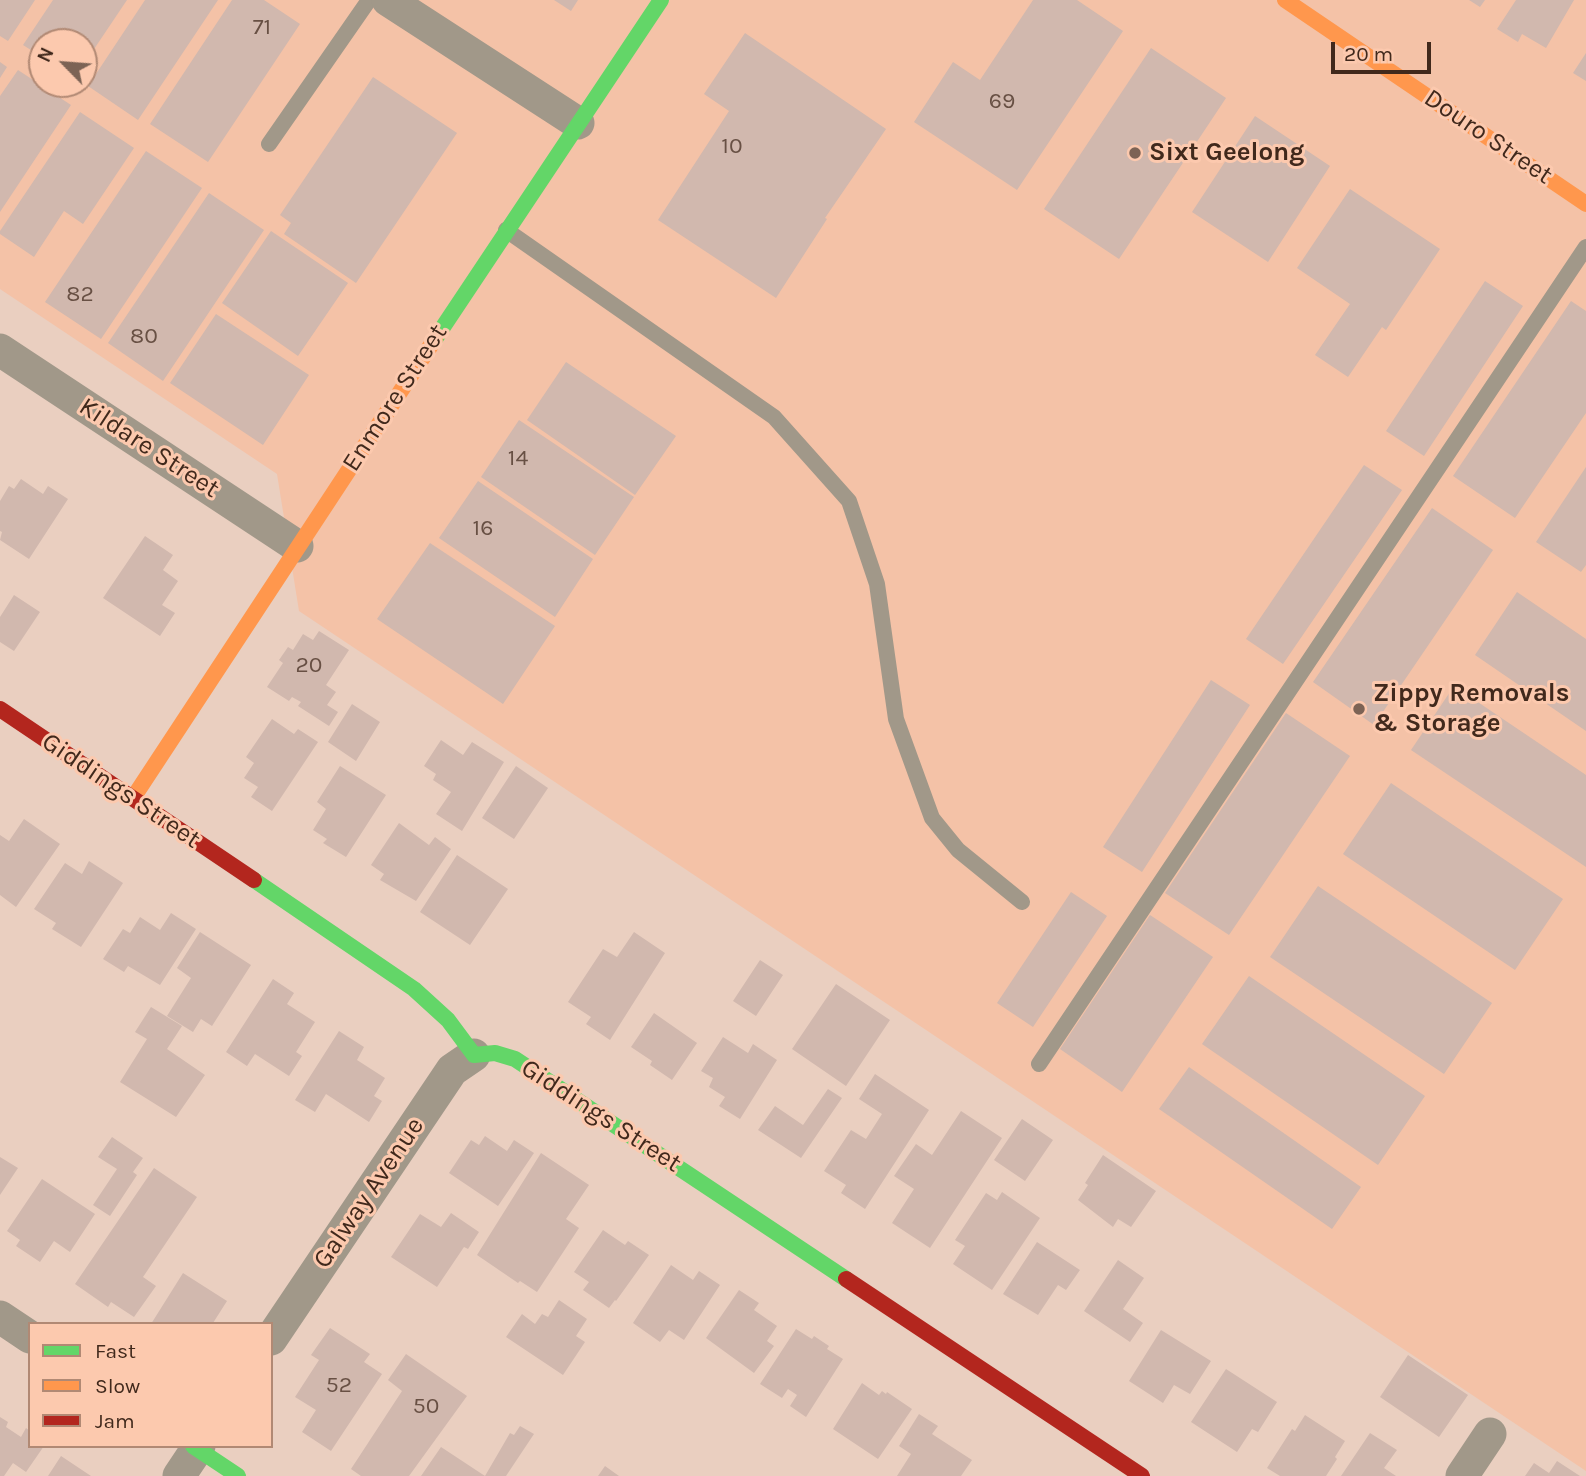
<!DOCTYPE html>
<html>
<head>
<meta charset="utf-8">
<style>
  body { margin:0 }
  #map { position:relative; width:1586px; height:1476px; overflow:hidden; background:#eacfc0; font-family:Karla,sans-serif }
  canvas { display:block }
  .legend { position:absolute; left:28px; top:1322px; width:245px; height:126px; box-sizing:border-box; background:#fcc9ae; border:2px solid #b18974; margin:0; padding:9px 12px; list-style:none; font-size:21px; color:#41291c }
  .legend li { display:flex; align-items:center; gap:14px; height:35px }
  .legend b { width:35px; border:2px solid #b18974 }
  .north { position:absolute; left:28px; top:28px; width:70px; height:70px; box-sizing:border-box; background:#fcc9ae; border:2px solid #b18974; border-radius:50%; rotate:295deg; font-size:19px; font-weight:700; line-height:28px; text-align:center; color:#41291c }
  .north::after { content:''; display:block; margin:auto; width:24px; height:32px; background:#7c6355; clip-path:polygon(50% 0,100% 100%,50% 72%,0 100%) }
  .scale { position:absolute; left:1331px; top:42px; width:100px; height:32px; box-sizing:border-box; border:4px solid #41291c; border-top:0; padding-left:9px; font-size:21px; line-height:24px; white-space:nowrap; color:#41291c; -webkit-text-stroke:5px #fcc9ae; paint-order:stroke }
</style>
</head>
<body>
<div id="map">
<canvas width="1586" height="1476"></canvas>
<ul class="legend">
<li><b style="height:9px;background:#63d668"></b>Fast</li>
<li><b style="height:9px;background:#ff974d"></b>Slow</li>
<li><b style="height:9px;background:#b3261e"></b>Jam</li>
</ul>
<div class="north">N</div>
<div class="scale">20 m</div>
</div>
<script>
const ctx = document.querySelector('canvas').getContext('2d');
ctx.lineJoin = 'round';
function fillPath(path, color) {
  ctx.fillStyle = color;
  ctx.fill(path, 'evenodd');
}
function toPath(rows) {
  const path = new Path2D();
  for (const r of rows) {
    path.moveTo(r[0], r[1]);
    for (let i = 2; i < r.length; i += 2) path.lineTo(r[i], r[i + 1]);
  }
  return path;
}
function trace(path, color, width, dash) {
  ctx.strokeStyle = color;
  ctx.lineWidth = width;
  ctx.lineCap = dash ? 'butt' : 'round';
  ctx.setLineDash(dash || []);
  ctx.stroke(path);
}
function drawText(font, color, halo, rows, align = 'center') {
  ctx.font = font + ' Karla,sans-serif';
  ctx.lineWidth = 6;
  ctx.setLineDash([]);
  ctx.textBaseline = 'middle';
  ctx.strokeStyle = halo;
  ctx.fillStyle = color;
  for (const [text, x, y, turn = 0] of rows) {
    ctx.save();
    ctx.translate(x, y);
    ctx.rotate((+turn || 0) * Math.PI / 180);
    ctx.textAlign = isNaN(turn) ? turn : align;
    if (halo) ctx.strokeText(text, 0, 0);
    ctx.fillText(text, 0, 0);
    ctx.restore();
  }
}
fillPath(toPath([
  [0,0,1586,0,1586,1471,299,611,277,474,0,289],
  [42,42,84,42,84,84,42,84]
]), '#f4c2a7');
fillPath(toPath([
  [0,0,35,0,8,41,0,36],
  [53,0,127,0,84,64,84,42,42,42,42,57,23,45],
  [145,0,218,0,138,120,88,86],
  [232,0,264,0,300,24,208,162,150,124],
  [554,0,578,0,571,11],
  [1033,0,1077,0,1123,31,1017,190,914,122,953,62,980,80],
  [1469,0,1485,0,1480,7],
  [1516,0,1574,0,1546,48,1522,34,1518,42,1497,29],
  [745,33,886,129,825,218,827,219,776,298,658,220,729,111,704,94],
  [1151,48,1226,98,1119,259,1044,209],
  [1586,53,1586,81,1573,73],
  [0,62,7,67,0,78],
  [18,70,71,105,0,212,0,96],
  [373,77,457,133,356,283,284,234,291,223,280,215],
  [80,112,134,148,83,224,64,211,34,257,0,234,0,231],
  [1255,116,1330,166,1268,262,1192,212],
  [146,151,202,188,101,339,45,302],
  [1350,189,1440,249,1386,330,1382,327,1348,377,1315,355,1350,304,1297,268],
  [209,193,264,230,163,381,108,343],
  [271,231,348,283,298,356,222,303],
  [1485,281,1523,306,1424,456,1386,431],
  [1571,301,1586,311,1586,413,1515,518,1453,476],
  [216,314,309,375,263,445,170,383],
  [566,362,676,436,635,495,527,420],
  [519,420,634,497,595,555,481,477],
  [1364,465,1402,490,1283,664,1246,639],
  [1586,467,1586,565,1581,572,1536,542],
  [21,479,43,494,48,486,68,499,29,559,0,540,2,532,0,531,0,501,9,486,14,489],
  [478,481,593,559,555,617,439,538],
  [1432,508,1493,550,1374,725,1313,682],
  [145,536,173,555,163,570,178,581,162,605,175,613,160,636,103,598],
  [430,543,555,626,503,704,377,619],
  [1517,592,1586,639,1586,731,1475,655],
  [14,595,40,612,14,651,0,642,0,617],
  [319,631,349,650,326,685,336,692,327,705,338,712,329,726,298,706,301,702,292,697,289,701,267,687,283,663,279,660,288,647,293,650,303,634,313,640],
  [1211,680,1250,705,1142,872,1103,847],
  [1454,686,1586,775,1586,867,1411,750],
  [352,704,380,722,356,761,328,742],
  [1286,713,1350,756,1229,935,1165,893],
  [272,719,294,734,298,729,318,742,272,811,251,797,258,787,244,778,254,763,246,757],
  [441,740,463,755,472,742,504,762,462,831,436,814,451,792,433,780,436,774,424,766],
  [340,766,386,795,346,857,323,843,327,839,313,830,326,809,317,802],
  [516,766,548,788,514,839,482,818],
  [1391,783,1563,899,1515,970,1343,854],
  [24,819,60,844,16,907,0,895,0,835,9,841],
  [399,823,429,845,435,837,451,849,416,901,380,880,384,874,371,865],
  [457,855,508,889,470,945,420,912],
  [89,861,123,883,81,947,52,929,56,923,34,909,65,863,82,874],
  [1318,886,1492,1003,1444,1074,1270,957],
  [1071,892,1107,916,1033,1027,997,1003],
  [171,913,196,929,160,985,128,966,124,972,103,959,123,929,130,933,140,917,160,930],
  [1150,915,1213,957,1122,1092,1060,1049],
  [200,932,251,965,212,1026,201,1019,193,1032,167,1016,191,978,177,968],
  [634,932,665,953,610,1040,586,1024,591,1017,568,1002,603,949,617,957],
  [760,960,783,975,756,1016,733,1001],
  [1249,976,1425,1096,1378,1165,1202,1044],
  [273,979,294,993,287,1004,315,1022,296,1052,302,1056,289,1076,255,1054,247,1066,226,1052],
  [836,984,890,1020,846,1086,792,1049],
  [151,1007,182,1026,167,1049,205,1075,176,1117,120,1082,147,1039,135,1032],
  [654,1013,697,1043,672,1080,650,1065,652,1061,631,1047],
  [339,1031,364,1047,357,1060,385,1078,374,1096,382,1101,369,1122,326,1094,315,1112,295,1100],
  [723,1037,748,1053,753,1044,777,1060,740,1119,719,1106,725,1097,709,1087,713,1078,701,1071],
  [1189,1067,1361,1187,1332,1229,1159,1109],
  [875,1074,929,1110,865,1209,841,1193,846,1185,824,1171,851,1130,866,1139,882,1114,859,1099],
  [828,1089,842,1098,801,1158,758,1130,775,1106,803,1125],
  [961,1111,1002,1138,930,1248,892,1223,914,1189,894,1176,916,1144,932,1155],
  [1022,1119,1053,1140,1025,1181,994,1160],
  [485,1136,507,1151,514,1140,534,1153,498,1206,449,1173,471,1140,479,1145],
  [112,1137,143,1158,133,1172,137,1175,110,1216,93,1205,117,1169,98,1157],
  [541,1153,589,1185,566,1219,579,1228,537,1292,520,1281,518,1283,477,1255],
  [1103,1155,1156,1191,1131,1227,1118,1219,1113,1227,1078,1200,1088,1185,1085,1183],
  [0,1157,18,1168,0,1195],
  [154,1168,197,1197,143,1277,156,1286,134,1317,111,1302,108,1307,75,1284],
  [42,1179,95,1214,70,1252,54,1241,40,1262,16,1246,20,1240,7,1231],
  [1002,1192,1040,1218,992,1290,953,1264,965,1246,955,1240,986,1193,997,1200],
  [451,1213,479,1232,468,1249,464,1247,437,1287,391,1257,420,1214,441,1227],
  [603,1230,625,1245,628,1241,649,1255,616,1301,615,1300,609,1308,583,1290,589,1282,574,1272],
  [1037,1242,1080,1270,1066,1290,1058,1285,1038,1315,1003,1294],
  [1118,1260,1144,1278,1123,1309,1143,1323,1130,1342,1084,1311],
  [671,1265,693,1280,699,1271,720,1285,684,1340,669,1330,660,1342,633,1323],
  [183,1273,227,1301,213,1323,151,1324],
  [739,1290,759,1303,754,1310,777,1326,767,1341,774,1346,754,1373,706,1338],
  [559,1300,587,1319,576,1336,585,1342,563,1375,506,1337,522,1314,535,1324,542,1314,548,1317],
  [330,1328,370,1354,364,1362,382,1374,331,1451,302,1432,316,1410,295,1397,319,1360,311,1355],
  [796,1329,812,1339,814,1336,829,1346,827,1349,843,1359,806,1417,790,1406,797,1395,788,1389,782,1398,760,1384],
  [1161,1330,1211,1361,1190,1394,1174,1385,1163,1403,1129,1381],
  [406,1354,467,1396,409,1476,361,1476,351,1469,402,1391,388,1380],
  [1408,1355,1468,1395,1439,1437,1380,1397],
  [1226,1369,1277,1402,1258,1432,1252,1429,1237,1452,1191,1422],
  [862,1383,879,1395,882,1391,886,1394,887,1392,912,1409,878,1459,833,1429],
  [919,1414,938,1426,932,1434,972,1460,961,1476,897,1476,911,1454,899,1446],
  [1305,1415,1345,1441,1335,1457,1337,1459,1326,1476,1280,1476,1267,1468,1292,1429,1295,1431],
  [0,1417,8,1422,6,1427,21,1437,26,1428,30,1431,30,1446,44,1446,26,1472,13,1463,4,1476,0,1476],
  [520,1426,534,1434,506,1476,421,1476,441,1447,485,1476,510,1433,514,1435],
  [1370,1433,1397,1450,1384,1468,1396,1476,1341,1476],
  [61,1456,91,1476,48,1476],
  [1557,1461,1580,1476,1525,1476,1534,1463,1549,1473],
  [605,1466,619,1476,598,1476]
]), '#d1b8ae');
trace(toPath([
  [269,144,369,0],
  [506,230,774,417,849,501,877,584,896,719,932,818,958,850,1022,902],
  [1039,1064,1586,247]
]), '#a19889', 16);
trace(toPath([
  [388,0,578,123],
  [0,350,297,546],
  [0,1317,30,1337],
  [271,1339,452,1070,474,1055],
  [179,1476,199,1446],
  [1462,1476,1490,1434]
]), '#a19889', 33);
trace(toPath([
  [435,339,661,0],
  [254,880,414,989,448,1020,474,1055,495,1053,515,1059,846,1279],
  [193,1446,238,1476]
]), '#63d668', 16);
trace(toPath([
  [1285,0,1586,204],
  [133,798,435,339]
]), '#ff974d', 16);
trace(toPath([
  [0,709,254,880],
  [846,1279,1142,1476]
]), '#b3261e', 16);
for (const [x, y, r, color] of [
  [1135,153,7,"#7c6355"],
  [1359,709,7,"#7c6355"]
]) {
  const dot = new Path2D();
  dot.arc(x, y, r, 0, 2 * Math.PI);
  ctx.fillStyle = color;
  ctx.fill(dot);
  trace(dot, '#fcc9ae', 2.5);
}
drawText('23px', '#685044', null, [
  ["71",262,27],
  ["69",1002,101],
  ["10",732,146],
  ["82",80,294],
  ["80",144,336],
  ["14",518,458],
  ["16",483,528],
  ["20",309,665],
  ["52",339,1385],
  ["50",426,1406]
]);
drawText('26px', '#41291c', '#fcc9ae', [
  ["Douro Street",1488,137,34],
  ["Enmore Street",395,398,-57],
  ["Kildare Street",149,448,33],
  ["Giddings Street",121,791,34],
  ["Giddings Street",601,1116,33],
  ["Galway Avenue",369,1193,-56]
]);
drawText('bold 26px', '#41291c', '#fcc9ae', [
  ["Sixt Geelong",1149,153],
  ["Zippy Removals",1373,694],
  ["& Storage",1373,724]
], 'left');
</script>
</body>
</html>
